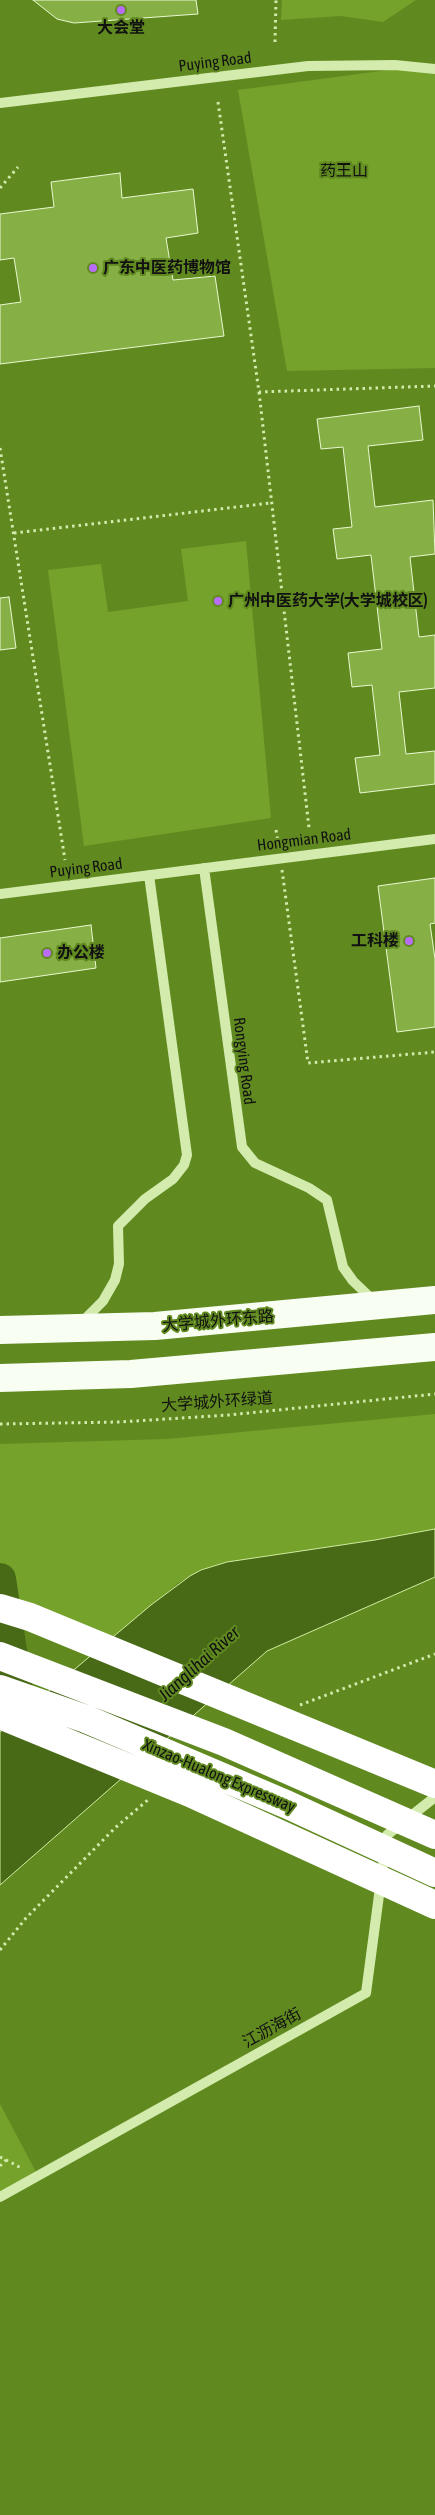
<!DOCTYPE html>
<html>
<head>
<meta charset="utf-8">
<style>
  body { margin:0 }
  canvas { display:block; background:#608a20 }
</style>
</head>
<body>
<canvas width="435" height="2515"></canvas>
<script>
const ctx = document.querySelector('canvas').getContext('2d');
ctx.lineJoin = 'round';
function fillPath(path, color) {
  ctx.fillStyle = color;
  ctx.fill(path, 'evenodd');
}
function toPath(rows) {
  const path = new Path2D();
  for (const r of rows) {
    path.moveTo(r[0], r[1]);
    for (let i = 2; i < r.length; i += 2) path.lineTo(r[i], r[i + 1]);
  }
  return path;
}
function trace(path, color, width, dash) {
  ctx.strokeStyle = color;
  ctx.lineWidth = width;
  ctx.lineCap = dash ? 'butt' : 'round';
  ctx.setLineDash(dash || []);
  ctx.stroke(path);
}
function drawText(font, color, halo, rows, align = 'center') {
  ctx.font = font + ' "Asap Condensed","Noto Sans SC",sans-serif';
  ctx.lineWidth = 4;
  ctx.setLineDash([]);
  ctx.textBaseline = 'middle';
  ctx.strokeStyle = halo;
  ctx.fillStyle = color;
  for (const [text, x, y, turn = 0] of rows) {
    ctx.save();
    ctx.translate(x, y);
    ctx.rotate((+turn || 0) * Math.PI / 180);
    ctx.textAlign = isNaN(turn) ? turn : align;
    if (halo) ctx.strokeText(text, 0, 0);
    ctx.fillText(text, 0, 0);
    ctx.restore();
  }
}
fillPath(toPath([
  [282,0,416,0,383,22,341,16,281,20],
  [396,69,435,74,435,368,287,371,238,90],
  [246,541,271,818,84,846,48,570,101,564,108,612,188,601,181,549],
  [435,1414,435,1529,375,1540,227,1562,201,1570,178,1583,99,1649,0,1612,0,1444,167,1439],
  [0,2104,36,2172,0,2192]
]), '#74a22a');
const water = toPath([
  [435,1529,435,1577,267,1651,0,1885,0,1732,151,1605,190,1576,201,1570,227,1562,375,1540,435,1529]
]);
fillPath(water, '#486916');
trace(water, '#d0eca0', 1);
trace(toPath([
  [0,1579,22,1723]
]), '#486916', 32);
const building = toPath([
  [33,0,196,0,198,14,74,23,57,19,33,0],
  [120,173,122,198,193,189,198,233,166,238,173,280,215,276,224,336,0,364,0,305,21,302,14,258,0,260,0,214,54,207,51,182,120,173],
  [419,406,423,440,368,446,375,507,433,500,435,554,410,557,419,637,435,635,435,688,399,692,406,754,435,751,435,784,360,793,355,758,380,755,372,685,352,687,348,653,382,649,371,555,337,559,333,529,352,527,343,447,321,449,317,419,419,406],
  [9,597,16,648,0,650,0,598,9,597],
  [435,878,435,923,430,924,435,959,435,1027,397,1032,378,886,435,878],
  [91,925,96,968,0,982,0,938,91,925]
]);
fillPath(building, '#86b045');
trace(building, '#e9f8d1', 1);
trace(toPath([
  [275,42,276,0],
  [218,102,259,392,435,386],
  [0,188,18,167],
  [259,392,309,828],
  [0,448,65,860],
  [14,533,271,503],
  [276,830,279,847],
  [282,870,308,1063,435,1052],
  [0,1424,120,1422,229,1415,435,1394],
  [300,1705,435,1654],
  [0,1950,26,1918,116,1827,149,1799],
  [0,2157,18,2166,20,2171],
  [0,2166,6,2160]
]), '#d3ebac', 3, [2.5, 4]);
trace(toPath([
  [0,103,308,66,395,65,435,69],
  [204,868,242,1147,255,1163,309,1188,327,1200,343,1267,353,1281,375,1302],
  [0,894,435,839],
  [82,1322,103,1301,115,1280,119,1264,118,1226,145,1199,173,1179,184,1165,187,1155,149,875],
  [0,2197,366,1993,387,1835,435,1797]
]), '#d3ebac', 10);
trace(toPath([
  [0,1330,155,1326,435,1300],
  [0,1378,131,1374,435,1347]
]), '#f8fef1', 28);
trace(toPath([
  [0,1608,30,1617,435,1784],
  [0,1656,224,1742,435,1835],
  [0,1689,86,1719,288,1805,435,1873],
  [0,1715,190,1793,435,1905]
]), '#fff', 28);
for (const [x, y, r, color] of [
  [121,10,5,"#b86df8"],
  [93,268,5,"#b86df8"],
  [218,601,5,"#b86df8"],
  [409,941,5,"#b86df8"],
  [47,953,5,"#b86df8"]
]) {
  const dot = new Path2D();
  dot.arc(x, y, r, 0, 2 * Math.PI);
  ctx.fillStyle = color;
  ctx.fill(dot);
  trace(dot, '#608a20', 2);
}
drawText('bold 16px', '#111', '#608a20', [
  ["大会堂",121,28,"center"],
  ["广东中医药博物馆",103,268],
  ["广州中医药大学(大学城校区)",228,601],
  ["工科楼",399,941,"right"],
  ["办公楼",57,953]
], 'left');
drawText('16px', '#111', '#608a20', [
  ["Puying Road",215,62,-7],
  ["Hongmian Road",304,840,-7],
  ["Puying Road",86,868,-7],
  ["Rongying Road",244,1061,83],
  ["大学城外环东路",218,1321,-5],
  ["大学城外环绿道",217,1402,-4],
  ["Xinzao-Hualong Expressway",219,1776,23],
  ["江沥海街",272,2028,-29]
]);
drawText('16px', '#111', '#608a20', [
  ["药王山",344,171]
]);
drawText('italic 18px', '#111', '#608a20', [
  ["Jianglihai River",199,1664,-42]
]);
</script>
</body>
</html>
